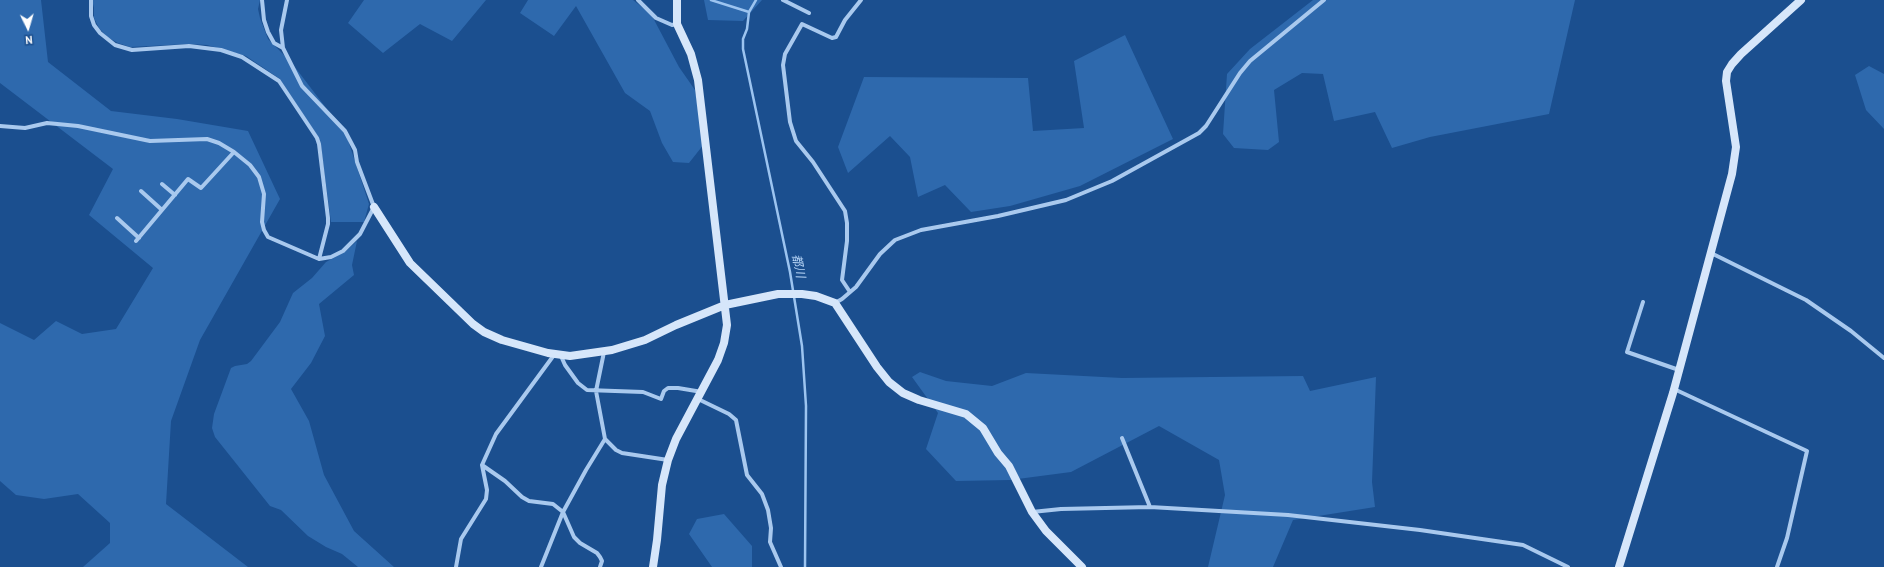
<!DOCTYPE html>
<html>
<head>
<meta charset="utf-8">
<style>
  body { margin:0 }
  #map { position:relative; width:1884px; height:567px; overflow:hidden; background:#1b4f8f; font-family:"PT Sans",sans-serif }
  canvas { display:block }
  .north { position:absolute; left:8px; top:8px; width:40px; height:40px; -webkit-text-stroke:3px #1b4f8f; paint-order:stroke; rotate:175deg; font-size:11px; font-weight:700; line-height:16px; text-align:center; color:#fff }
  .north::after { content:''; display:block; margin:auto; width:14px; height:18px; background:#fff; clip-path:polygon(50% 0,100% 100%,50% 72%,0 100%) }
</style>
</head>
<body>
<div id="map">
<canvas width="1884" height="567"></canvas>
<div class="north">N</div>
</div>
<script>
const ctx = document.querySelector('canvas').getContext('2d');
ctx.lineJoin = 'round';
function fillPath(path, color) {
  ctx.fillStyle = color;
  ctx.fill(path, 'evenodd');
}
function toPath(rows) {
  const path = new Path2D();
  for (const r of rows) {
    path.moveTo(r[0], r[1]);
    for (let i = 2; i < r.length; i += 2) path.lineTo(r[i], r[i + 1]);
  }
  return path;
}
function trace(path, color, width, dash) {
  ctx.strokeStyle = color;
  ctx.lineWidth = width;
  ctx.lineCap = dash ? 'butt' : 'round';
  ctx.setLineDash(dash || []);
  ctx.stroke(path);
}
function drawText(font, color, halo, rows, align = 'center') {
  ctx.font = font + ' "PT Sans","Noto Sans JP",sans-serif';
  ctx.lineWidth = 3;
  ctx.setLineDash([]);
  ctx.textBaseline = 'middle';
  ctx.strokeStyle = halo;
  ctx.fillStyle = color;
  for (const [text, x, y, turn = 0] of rows) {
    ctx.save();
    ctx.translate(x, y);
    ctx.rotate((+turn || 0) * Math.PI / 180);
    ctx.textAlign = isNaN(turn) ? turn : align;
    if (halo) ctx.strokeText(text, 0, 0);
    ctx.fillText(text, 0, 0);
    ctx.restore();
  }
}
fillPath(toPath([
  [0,0,41,0,48,62,111,111,177,119,248,131,280,199,200,340,171,421,166,504,248,567,83,567,110,543,110,523,78,494,44,499,16,495,0,481,0,323,34,340,56,321,82,334,116,329,153,268,89,215,113,169,0,83],
  [92,0,260,0,258,9,260,18,268,39,291,62,346,134,369,204,364,222,331,222,320,140,280,79,246,56,207,45,188,44,130,47,118,43,107,37,99,28,94,18,94,8],
  [364,0,486,0,452,41,420,24,383,53,348,23],
  [528,0,633,0,651,14,679,67,695,90,704,144,689,163,673,162,662,143,650,111,625,93,576,6,554,36,520,13],
  [704,0,762,0,743,21,708,20],
  [1313,0,1575,0,1549,114,1430,137,1392,148,1375,112,1334,121,1323,74,1302,73,1274,90,1279,142,1268,150,1234,148,1223,134,1227,74,1250,49],
  [1125,35,1173,139,1080,186,1010,206,971,212,945,185,918,197,910,157,890,136,848,173,838,147,864,77,1028,78,1033,131,1084,128,1074,61],
  [1869,66,1884,74,1884,129,1866,110,1855,75],
  [357,241,352,265,354,275,319,304,325,336,311,363,291,389,309,421,324,475,354,531,394,567,358,567,342,554,326,547,308,536,281,510,270,506,215,437,212,428,214,414,231,368,235,366,247,364,251,361,280,322,293,293,312,278,326,262,346,251],
  [920,372,946,381,992,386,1026,373,1122,378,1303,376,1310,391,1376,377,1372,482,1375,507,1293,520,1273,567,1208,567,1225,495,1219,460,1159,426,1071,472,1010,480,956,481,926,449,938,413,912,377],
  [724,514,752,546,752,567,712,567,689,534,697,519]
]), '#2e69ad');
trace(toPath([
  [711,0,749,12],
  [756,0,749,12,747,29,743,39,743,49,790,272,802,346,806,406,805,567]
]), '#9cc4f0', 2.5);
trace(toPath([
  [91,0,91,16,94,25,100,33,115,45,132,50,189,46,221,50,242,57,279,81,317,138,319,144,328,218,328,224,319,259],
  [262,0,264,20,268,32,274,43,283,48],
  [638,0,656,18,672,25,677,24],
  [783,0,809,13],
  [0,126,25,128,47,123,78,126,150,141,207,139,219,143,234,152,250,165,259,177,264,194,262,222,264,230,268,237,319,259,331,257,343,251,360,234,374,207,357,162,355,150,345,131,302,86,283,48,281,30,287,0],
  [162,184,175,195],
  [141,191,162,210],
  [117,218,139,238],
  [136,241,188,179,201,188,234,152],
  [1711,253,1806,300,1851,331,1884,358],
  [850,292,842,280,847,241,847,223,845,211,813,162,796,141,790,122,783,65,785,54,802,24,832,38,836,37,845,20,861,0],
  [1643,302,1627,352,1679,370],
  [835,303,842,299,856,287,880,254,895,240,921,230,998,216,1066,200,1112,181,1199,133,1206,126,1240,73,1250,61,1324,0],
  [604,352,596,391,605,439,616,450,622,453,668,460],
  [561,356,565,365,578,383,587,390,643,392,661,399,664,391,668,388,678,388,702,392],
  [1674,389,1807,451,1787,538,1777,567],
  [698,399,729,414,736,420,747,475,762,494,768,510,771,528,770,542,781,567],
  [1122,438,1150,507],
  [482,465,505,481,522,497,529,501,553,504,563,512,574,537,580,543,597,553,600,557,602,561,600,567],
  [1032,512,1061,509,1150,507,1288,515,1420,530,1523,545,1568,567],
  [456,567,461,539,486,499,487,490,482,465,496,434,554,355],
  [541,567,563,512,586,470,605,439]
]), '#a9c9ee', 4);
trace(toPath([
  [374,207,410,263,473,324,484,332,502,340,548,353,570,356,612,350,645,340,676,325,725,305,778,294,802,294,816,296,835,303,877,367,889,382,903,393,919,400,966,414,983,428,998,453,1009,466,1032,512,1046,531,1082,567],
  [653,567,657,540,662,485,668,460,676,439,718,360,724,343,727,325,698,80,691,54,677,24,677,0],
  [1619,567,1673,393,1732,174,1736,147,1726,81,1727,72,1732,64,1741,54,1801,0]
]), '#d6e6fa', 8);
drawText('italic 12px', '#b5d3f5', '#1b4f8f', [
  ["都川",798,266,79]
]);
</script>
</body>
</html>
